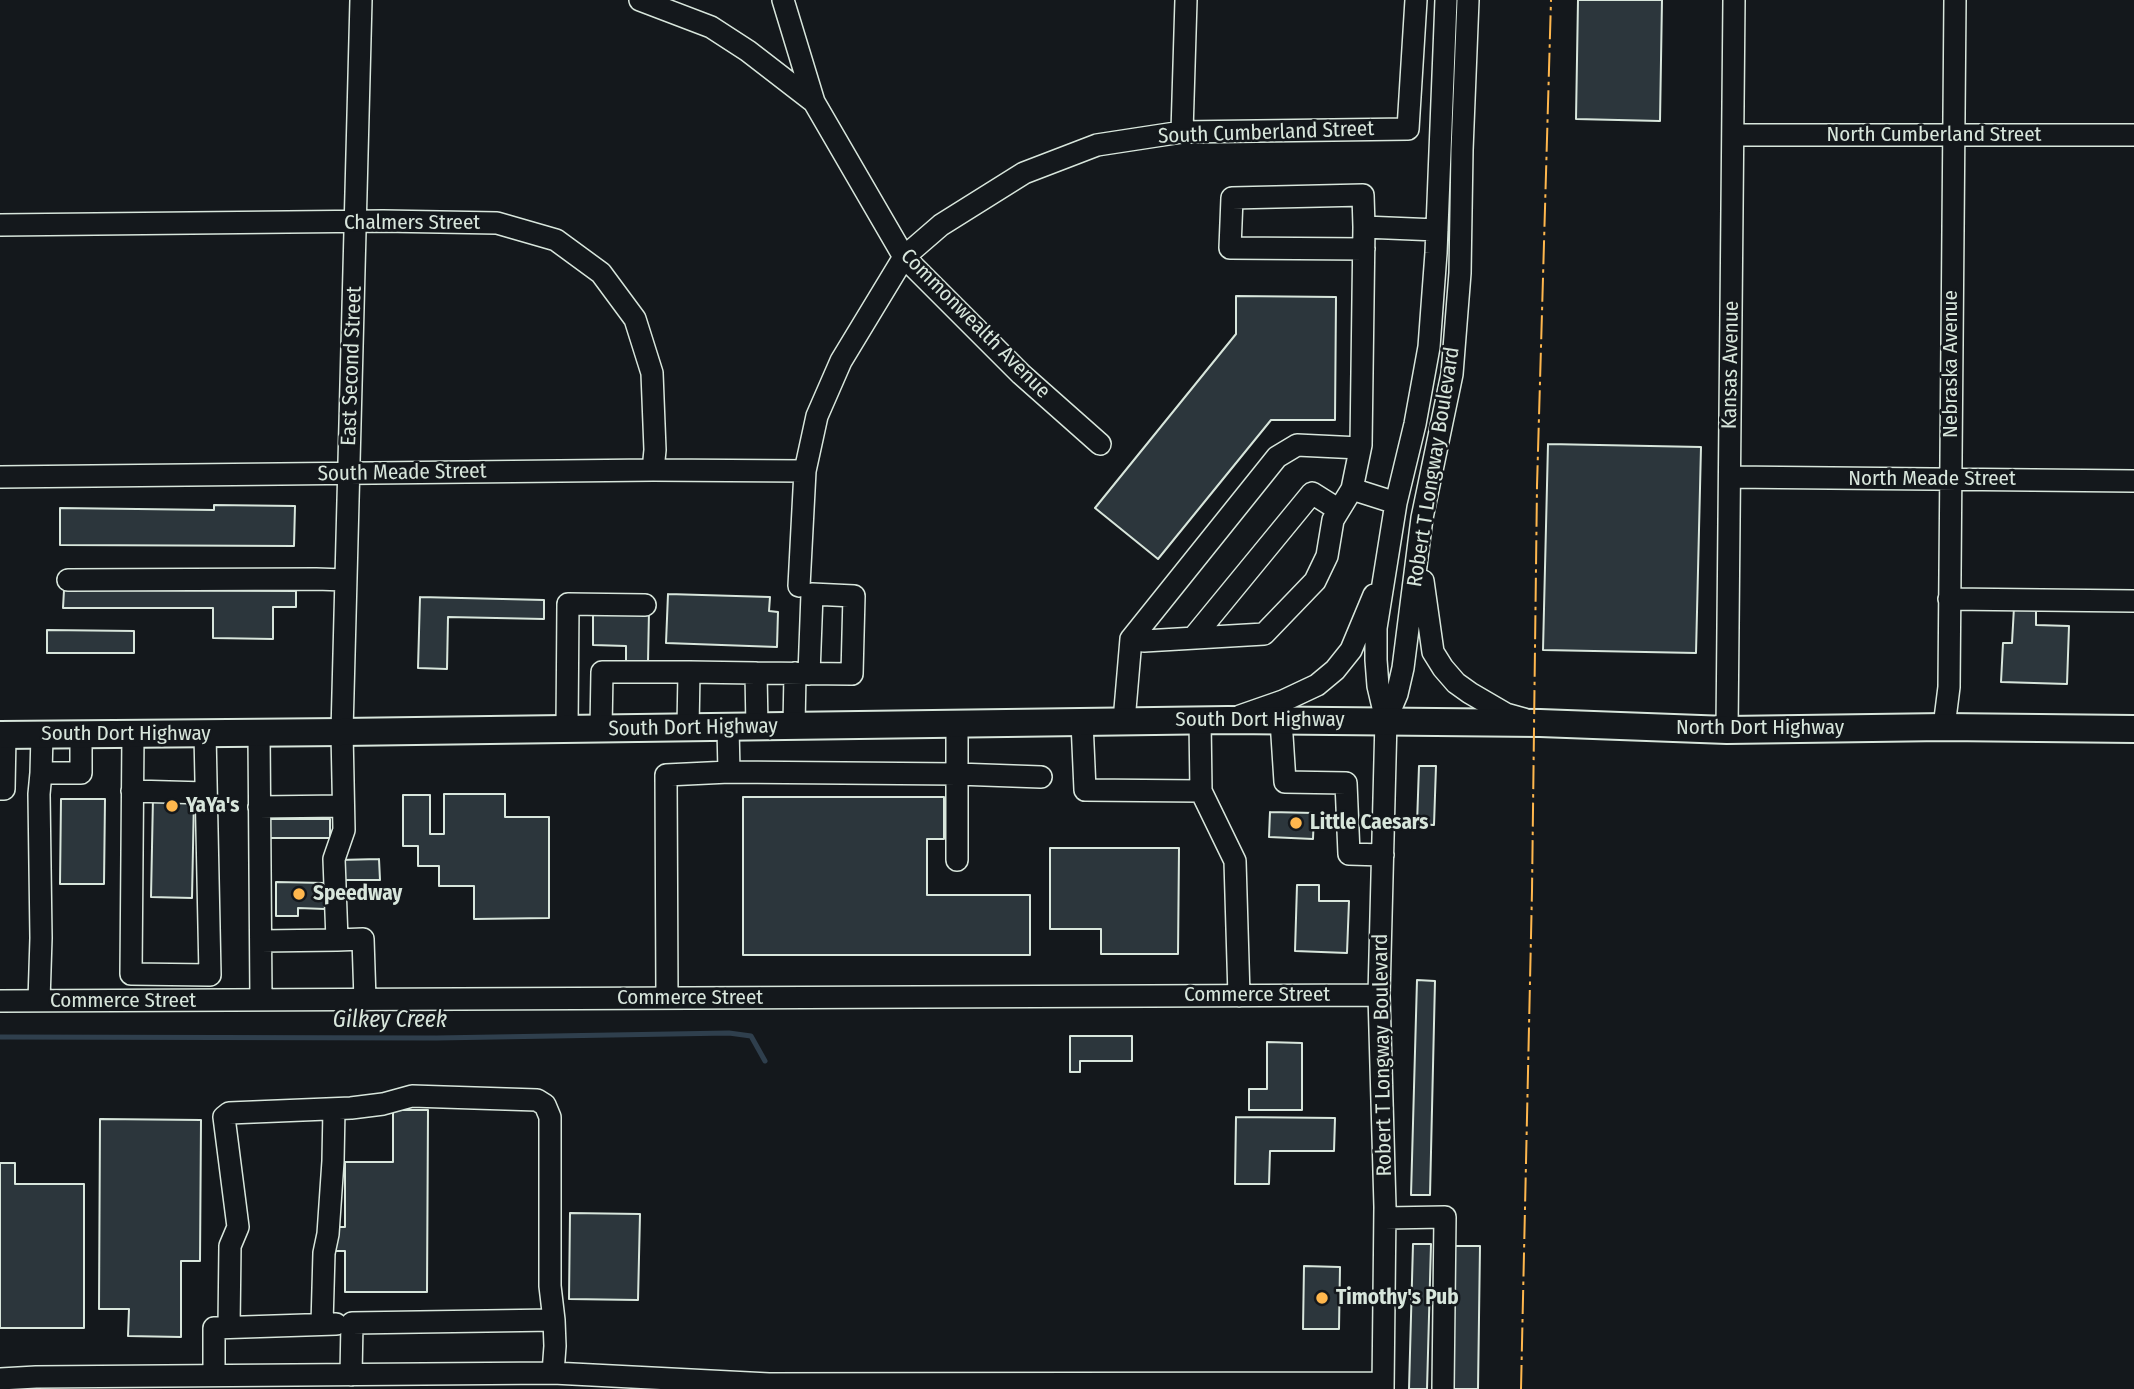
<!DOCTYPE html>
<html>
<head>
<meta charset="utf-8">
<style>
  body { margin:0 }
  canvas { display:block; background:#14181c }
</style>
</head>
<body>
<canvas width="2134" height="1389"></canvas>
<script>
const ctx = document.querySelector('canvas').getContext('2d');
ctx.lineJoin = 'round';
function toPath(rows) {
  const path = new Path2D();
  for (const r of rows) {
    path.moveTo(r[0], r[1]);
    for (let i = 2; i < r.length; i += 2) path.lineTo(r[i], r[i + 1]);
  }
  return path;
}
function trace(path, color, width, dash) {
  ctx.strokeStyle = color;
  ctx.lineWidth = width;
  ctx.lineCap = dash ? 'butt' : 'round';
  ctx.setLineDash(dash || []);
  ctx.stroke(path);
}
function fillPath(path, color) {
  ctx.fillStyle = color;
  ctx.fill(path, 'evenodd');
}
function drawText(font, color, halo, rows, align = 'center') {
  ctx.font = font + ' "Fira Sans Condensed",sans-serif';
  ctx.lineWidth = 5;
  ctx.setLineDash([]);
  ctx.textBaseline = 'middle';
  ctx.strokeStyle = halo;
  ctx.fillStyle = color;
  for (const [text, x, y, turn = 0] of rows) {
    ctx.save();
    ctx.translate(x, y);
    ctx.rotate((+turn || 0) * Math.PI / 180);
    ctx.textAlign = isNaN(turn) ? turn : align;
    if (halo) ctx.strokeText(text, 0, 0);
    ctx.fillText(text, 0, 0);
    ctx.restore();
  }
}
trace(toPath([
  [0,1037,436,1038,729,1033,751,1036,765,1061]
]), '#2f3f4d', 5);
const building = toPath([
  [1578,0,1662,0,1660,121,1576,119,1578,0],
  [1236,296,1336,297,1335,420,1271,420,1158,559,1095,508,1236,334,1236,296],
  [1548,444,1701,447,1696,653,1543,650,1548,444],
  [214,505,295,506,294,546,60,545,60,508,214,510,214,505],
  [64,590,296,591,296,607,273,607,273,639,213,638,213,608,63,608,64,590],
  [668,594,770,597,769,611,778,612,777,647,666,643,668,594],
  [420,597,544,600,544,619,448,617,447,669,418,668,420,597],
  [2014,607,2036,608,2036,625,2069,626,2067,684,2001,682,2003,643,2012,643,2014,607],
  [593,610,649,611,648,662,626,662,626,646,593,645,593,610],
  [47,630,134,631,134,653,47,653,47,630],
  [1419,766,1436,766,1434,825,1417,824,1419,766],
  [444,794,505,794,505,817,549,817,549,918,474,919,474,886,439,886,439,866,418,866,418,846,403,846,403,795,430,795,430,834,444,834,444,794],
  [153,797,194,798,192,898,151,897,153,797],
  [743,797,944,797,944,839,927,839,927,895,1030,895,1030,955,743,955,743,797],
  [61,799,105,799,104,884,60,884,61,799],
  [1270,812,1314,813,1313,839,1269,837,1270,812],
  [270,819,330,819,330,838,270,838,270,819],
  [1050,848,1179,848,1178,954,1101,954,1101,929,1050,929,1050,848],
  [379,859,380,880,340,880,339,860,379,859],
  [276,882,325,883,325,909,298,908,298,916,276,916,276,882],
  [1297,885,1319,885,1319,901,1349,901,1347,953,1295,951,1297,885],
  [1417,980,1435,981,1430,1195,1411,1195,1417,980],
  [1070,1036,1132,1036,1132,1061,1080,1061,1080,1072,1070,1072,1070,1036],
  [1267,1042,1302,1043,1302,1110,1249,1110,1249,1089,1267,1089,1267,1042],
  [393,1110,428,1110,427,1292,345,1292,345,1251,333,1251,333,1227,345,1227,345,1162,393,1162,393,1110],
  [1236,1117,1335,1118,1334,1151,1270,1151,1269,1184,1235,1184,1236,1117],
  [100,1119,201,1120,200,1261,181,1261,181,1337,128,1336,129,1309,99,1309,100,1119],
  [0,1163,15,1163,15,1184,84,1184,84,1328,0,1328,0,1163],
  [570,1213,640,1214,638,1300,569,1299,570,1213],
  [1413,1244,1431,1244,1427,1389,1409,1389,1413,1244],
  [1454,1246,1480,1246,1478,1389,1452,1389,1454,1246],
  [1304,1266,1340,1267,1339,1329,1303,1329,1304,1266]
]);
fillPath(building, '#2c363c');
trace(building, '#d8e6dc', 2);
const minor = toPath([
  [640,0,711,27,748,51,814,102],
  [783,0,814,102,904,257,1021,374,1100,444],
  [1182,132,1186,0],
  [1733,135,2134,135],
  [0,225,383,221,497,223,556,240,601,273,635,319,652,373,655,450,653,470],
  [1364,249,1230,248,1232,198,1363,195,1364,227],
  [0,477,653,470,805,471],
  [1730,477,2134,481],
  [1352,489,1396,503],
  [68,580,316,579,345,580],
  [1423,581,1433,652,1443,668,1456,683,1470,693,1506,714,1524,719],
  [799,586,805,471,817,416,841,361,904,257,941,225,1024,173,1097,145,1182,132,1408,129,1416,0],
  [1949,599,2134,601],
  [1193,638,1312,493,1339,510],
  [1131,639,1277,457,1297,445,1360,448],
  [756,673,852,674,854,596,812,594,809,674],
  [1240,716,1283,701,1317,685,1335,670,1351,650,1374,595],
  [1281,720,1285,782,1346,783,1349,854,1383,855],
  [1386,720,1397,694,1403,668,1422,518,1452,374,1460,273,1462,150,1468,0],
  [1124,721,1131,639,1144,641,1264,634,1315,581,1327,556,1333,520,1352,489,1361,445,1364,227,1437,230],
  [1082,722,1085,790,1201,791,1200,720],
  [794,726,795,673],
  [1944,727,1949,687,1955,0],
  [688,728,689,672,756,673,757,727],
  [567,729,568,604,645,605],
  [601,729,602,672,689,672],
  [1727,730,1734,0],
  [259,733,261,1000],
  [133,734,131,974,210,975,205,733],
  [42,735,41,773,81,773,81,734],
  [729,772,957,774,957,724],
  [0,789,4,789,5,735],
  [132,791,206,793],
  [1201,791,1235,861,1239,996],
  [259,807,343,806],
  [957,860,957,774,1041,777],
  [337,940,363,939,365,1000],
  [261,941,337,940,334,859,344,830,342,732,361,0],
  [667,998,666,775,729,772,728,727],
  [0,1001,1379,995],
  [39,1001,41,938,39,794,41,773],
  [1385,1218,1445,1217,1443,1389],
  [322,1324,324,1253,328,1234,333,1161,334,1109],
  [229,1327,230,1246,238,1227,224,1117,229,1113,351,1108,383,1104,412,1096,537,1100,545,1105,550,1117,550,1286,554,1320],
  [214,1375,214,1328,336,1324],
  [351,1375,352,1323,554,1320,555,1346,553,1373],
  [0,1379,36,1377,553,1373,769,1384,1383,1383],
  [1383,1389,1385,1207,1379,995,1386,720,1378,686,1376,660,1376,628,1396,503,1415,424,1429,347,1436,253,1446,0]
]);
const major = toPath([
  [0,735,342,732,1228,720,1540,723,1727,730,1944,727,2134,729]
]);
trace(minor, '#d8e6dc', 24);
trace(major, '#d8e6dc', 30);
trace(minor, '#14181c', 21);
trace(major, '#14181c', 26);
trace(toPath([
  [1521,1389,1532,891,1537,486,1551,0]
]), '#ffb74d', 2, [24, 5, 3.5, 5]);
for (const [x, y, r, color] of [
  [172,806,7,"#ffb74d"],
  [1296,823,7,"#ffb74d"],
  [299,894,7,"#ffb74d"],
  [1322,1298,7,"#ffb74d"]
]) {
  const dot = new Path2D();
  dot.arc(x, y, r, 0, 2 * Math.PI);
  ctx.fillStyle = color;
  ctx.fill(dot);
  trace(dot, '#14181c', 2.5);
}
drawText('21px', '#d8e6dc', '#14181c', [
  ["South Cumberland Street",1266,133,-2],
  ["North Cumberland Street",1934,135],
  ["Chalmers Street",412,223],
  ["Commonwealth Avenue",975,324,45],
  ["Nebraska Avenue",1951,364,-90],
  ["Kansas Avenue",1731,365,-89],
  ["East Second Street",352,366,-88],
  ["Robert T Longway Boulevard",1434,467,-81],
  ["South Meade Street",402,473,-1],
  ["North Meade Street",1932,479],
  ["South Dort Highway",1260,720],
  ["South Dort Highway",693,728,-1],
  ["North Dort Highway",1760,728],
  ["South Dort Highway",126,734],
  ["Commerce Street",1257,995],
  ["Commerce Street",690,998],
  ["Commerce Street",123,1001],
  ["Robert T Longway Boulevard",1383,1055,-91]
]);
drawText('bold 21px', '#d8e6dc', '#14181c', [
  ["YaYa's",186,806],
  ["Little Caesars",1310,823],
  ["Speedway",313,894],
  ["Timothy's Pub",1336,1298]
], 'left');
drawText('italic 23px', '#d8e6dc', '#14181c', [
  ["Gilkey Creek",390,1021]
]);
</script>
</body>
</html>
